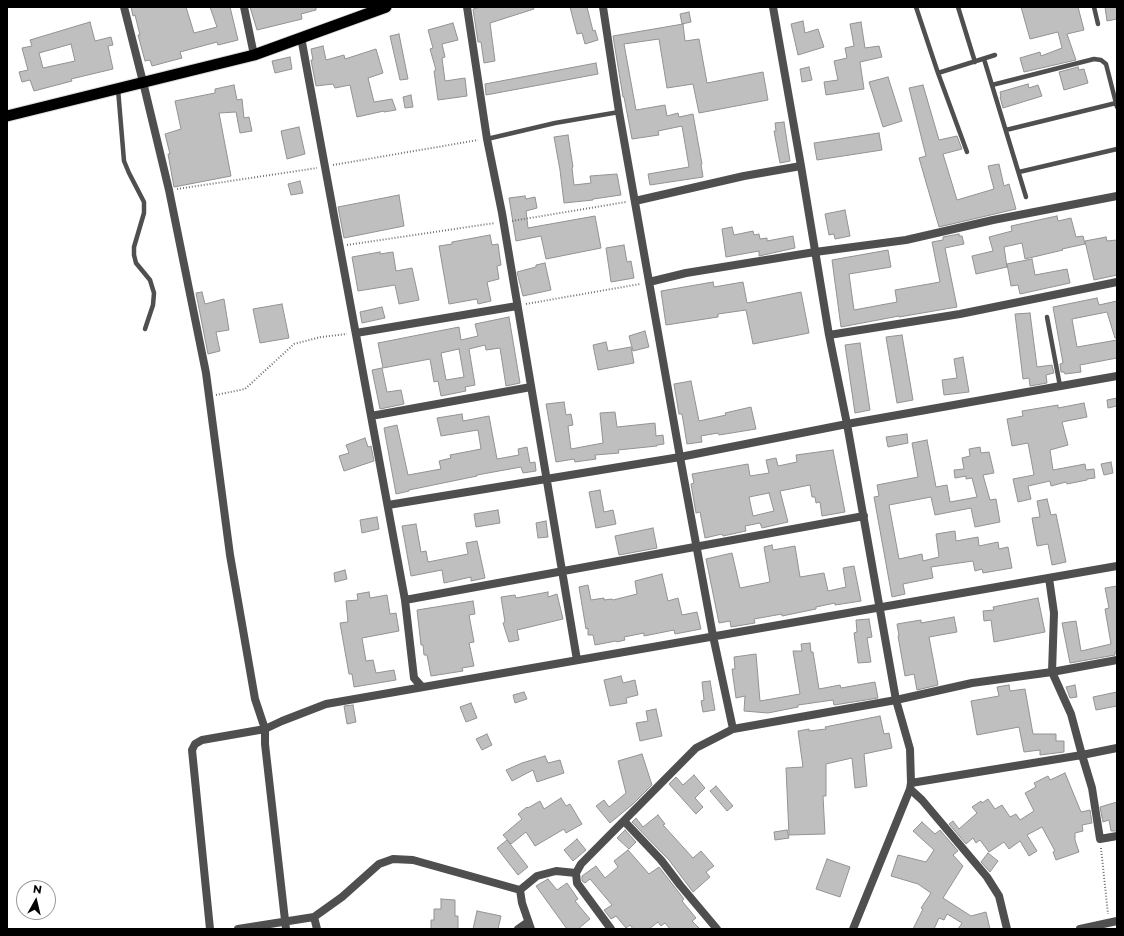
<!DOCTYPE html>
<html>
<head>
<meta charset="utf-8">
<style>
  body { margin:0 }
  #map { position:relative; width:1124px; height:936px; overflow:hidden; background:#fff; font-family:Montserrat,sans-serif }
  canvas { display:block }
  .frame { position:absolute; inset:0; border:8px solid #000; pointer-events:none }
  .north { position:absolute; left:16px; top:880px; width:40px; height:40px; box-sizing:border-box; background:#fff; border:1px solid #999; border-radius:50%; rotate:8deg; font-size:11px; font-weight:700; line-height:16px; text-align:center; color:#000 }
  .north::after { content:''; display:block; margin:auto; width:14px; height:18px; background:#000; clip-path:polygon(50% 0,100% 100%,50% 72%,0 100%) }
</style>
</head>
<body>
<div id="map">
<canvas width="1124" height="936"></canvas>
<div class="frame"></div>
<div class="north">N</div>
</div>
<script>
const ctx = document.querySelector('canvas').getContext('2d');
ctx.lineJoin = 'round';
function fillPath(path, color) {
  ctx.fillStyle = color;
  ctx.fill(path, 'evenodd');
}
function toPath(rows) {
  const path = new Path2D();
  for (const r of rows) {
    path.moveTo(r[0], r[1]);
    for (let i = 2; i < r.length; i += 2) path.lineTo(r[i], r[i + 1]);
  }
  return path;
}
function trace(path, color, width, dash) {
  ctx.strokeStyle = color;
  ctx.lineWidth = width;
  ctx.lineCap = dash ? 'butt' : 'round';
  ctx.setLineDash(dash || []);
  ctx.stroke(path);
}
const building = toPath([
  [131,7,186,7,194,33,217,27,210,7,230,7,238,40,218,45,217,42,180,52,182,58,152,66,150,60,145,61,138,35,140,35,135,15,133,16,131,7],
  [250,7,316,7,316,10,301,14,302,19,257,30,250,7],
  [481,7,533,7,534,9,490,23,495,61,484,63,481,42,478,42,473,9,481,7],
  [570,7,587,7,593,31,595,30,598,40,585,44,582,33,577,34,570,7],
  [1021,7,1078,7,1084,30,1067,34,1076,60,1024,72,1020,58,1040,52,1041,56,1062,48,1058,32,1030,39,1021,7],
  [1105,7,1117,7,1117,19,1107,21,1105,7],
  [689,12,691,22,682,24,680,14,689,12],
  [803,21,805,33,818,29,824,47,798,55,791,24,803,21],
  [90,22,95,41,111,37,113,45,108,46,113,69,71,79,72,81,34,91,30,80,22,82,19,72,28,70,22,48,32,46,30,40,90,22],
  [71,44,75,61,43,68,39,53,71,44],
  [861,22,865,48,879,46,882,57,860,62,864,89,826,95,824,82,838,80,834,61,847,58,845,48,854,46,850,24,861,22],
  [453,23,458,40,442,44,445,57,442,58,445,81,465,78,467,96,438,100,434,71,436,70,430,49,433,48,428,30,453,23],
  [683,24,685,41,699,39,707,83,763,72,768,100,699,113,693,84,667,88,659,39,624,44,636,110,665,105,667,116,678,113,679,117,693,114,702,164,701,164,703,177,650,185,648,174,689,167,682,126,658,131,659,135,632,139,624,97,623,97,613,36,683,24],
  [399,34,408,79,400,80,390,36,399,34],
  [323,46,326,60,344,55,345,59,376,49,383,73,368,78,374,102,392,99,396,110,384,112,384,111,357,117,350,85,335,88,333,84,316,86,311,60,313,60,311,49,323,46],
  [290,57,292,69,275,73,272,61,290,57],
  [596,63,598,74,486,95,485,84,596,63],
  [809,67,812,80,802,82,800,69,809,67],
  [1078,67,1079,70,1084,69,1088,83,1064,90,1059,72,1078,67],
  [888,77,902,121,883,127,869,82,888,77],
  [1028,84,1029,88,1038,85,1042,96,1003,108,1000,97,1001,97,1000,92,1028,84],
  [234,85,237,100,242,99,244,118,249,117,252,131,240,133,236,112,219,113,231,176,174,187,168,154,170,154,165,134,181,129,175,101,215,93,215,89,234,85],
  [923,85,939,140,957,136,962,149,943,154,957,200,994,189,988,166,999,164,1004,186,1009,184,1016,209,939,227,919,158,926,156,909,88,923,85],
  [411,95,413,107,405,108,403,97,411,95],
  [784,122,790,161,780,163,774,131,776,131,775,123,784,122],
  [299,127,305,154,287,159,281,131,299,127],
  [879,133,882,150,817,160,814,143,879,133],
  [568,135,573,167,572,168,574,185,591,183,590,176,617,174,621,195,593,199,593,200,564,203,560,170,554,137,568,135],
  [300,181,303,193,291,195,288,184,300,181],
  [399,195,404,226,344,238,338,207,399,195],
  [525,196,526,199,535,197,537,208,526,211,528,228,595,216,601,248,546,259,541,236,516,241,509,198,525,196],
  [845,210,850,236,835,239,834,234,829,235,825,214,845,210],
  [1057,216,1058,221,1071,218,1076,237,1083,236,1085,244,1062,249,1063,250,1025,259,1022,243,1004,247,1007,267,976,274,972,256,993,251,989,237,1012,231,1011,226,1057,216],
  [732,227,734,235,753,231,754,235,759,234,760,239,767,238,767,241,793,236,795,248,759,256,759,251,726,257,722,229,732,227],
  [959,234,959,236,962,236,964,244,945,248,957,307,899,317,899,316,841,327,832,260,888,250,891,267,849,274,854,310,897,302,895,290,940,282,932,242,943,240,943,237,959,234],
  [490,235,492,245,498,244,501,265,497,266,499,279,487,282,491,301,478,304,477,299,449,304,439,246,452,244,452,242,490,235],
  [1106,237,1107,241,1117,240,1117,275,1094,280,1085,241,1106,237],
  [624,245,627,262,631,261,634,278,611,282,606,248,624,245],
  [380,252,380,254,393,252,396,271,412,268,419,300,399,304,395,285,358,291,352,257,380,252],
  [1032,259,1035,275,1067,269,1070,283,1020,294,1018,285,1011,286,1007,264,1032,259],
  [545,263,551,290,523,296,517,272,536,267,536,265,545,263],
  [713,282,714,287,743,282,747,303,801,292,809,333,753,344,746,310,718,314,718,317,666,325,661,291,713,282],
  [202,292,205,304,224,299,229,330,216,332,220,351,208,354,196,293,202,292],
  [1097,298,1099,305,1117,301,1117,338,1115,338,1107,312,1072,319,1077,347,1117,340,1117,358,1080,365,1081,372,1065,374,1064,372,1061,372,1060,364,1063,363,1053,307,1097,298],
  [282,304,289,338,260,343,253,309,282,304],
  [382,307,385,318,362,323,360,312,382,307],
  [1030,313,1037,367,1052,365,1054,373,1046,375,1047,383,1030,386,1029,378,1023,379,1015,314,1030,313],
  [509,317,520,383,506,386,500,348,486,350,485,345,469,349,475,385,465,387,466,391,441,396,438,381,434,382,430,359,383,368,378,343,459,327,461,340,478,336,475,324,509,317],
  [459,349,464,377,446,380,441,353,459,349],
  [645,331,649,347,633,351,629,336,645,331],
  [902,335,913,400,897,403,886,337,902,335],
  [606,342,608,351,631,347,634,363,598,370,593,345,606,342],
  [860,343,870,410,855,413,845,345,860,343],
  [963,357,969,392,944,395,942,380,957,378,954,359,963,357],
  [382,368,387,392,401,390,404,404,380,409,372,370,382,368],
  [691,381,699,421,726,415,725,413,751,407,756,429,719,435,718,433,701,436,702,442,687,444,682,414,679,414,674,384,691,381],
  [1117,398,1117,406,1108,408,1107,400,1117,398],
  [564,402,566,415,571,414,573,425,568,426,571,449,603,443,600,413,615,412,617,427,655,423,656,436,663,435,664,444,657,445,657,446,618,450,619,453,595,455,596,459,575,462,574,459,556,462,546,404,564,402],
  [1084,403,1087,417,1062,422,1068,445,1050,450,1053,470,1085,464,1086,470,1094,469,1095,478,1087,479,1087,480,1067,484,1066,482,1051,486,1050,481,1028,486,1031,499,1018,502,1013,479,1034,475,1028,443,1012,446,1007,419,1023,416,1022,411,1058,405,1058,408,1084,403],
  [462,414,463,421,489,416,497,459,519,455,518,449,527,447,530,463,535,462,536,471,523,473,521,467,477,475,477,476,409,490,409,491,396,494,384,428,397,425,408,475,441,469,439,461,451,458,450,455,481,449,478,430,441,436,437,418,462,414],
  [907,434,908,443,888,447,886,437,907,434],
  [365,438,368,447,371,446,374,461,344,471,339,456,349,453,346,445,365,438],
  [927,440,936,487,947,485,950,502,977,497,972,478,966,479,966,476,955,478,954,470,964,469,962,458,970,456,969,449,980,447,981,453,989,452,994,473,983,475,990,500,996,499,1000,522,975,527,971,508,935,515,931,497,889,505,899,559,922,554,923,561,939,557,936,534,955,531,956,541,978,537,979,546,998,542,999,549,1008,547,1012,568,983,573,982,569,975,571,973,561,931,567,933,578,903,584,905,594,892,597,874,497,879,496,877,485,918,477,912,443,927,440],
  [833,450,845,512,822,516,820,502,816,503,815,497,812,497,810,485,780,491,788,522,762,528,760,523,745,526,746,531,723,536,722,534,705,538,700,512,696,513,691,484,694,483,692,474,748,464,750,476,769,473,766,460,776,458,778,466,797,462,796,455,833,450],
  [769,493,774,511,753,516,749,497,769,493],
  [1111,462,1113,473,1104,475,1101,464,1111,462],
  [600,490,604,512,613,510,616,524,596,528,589,492,600,490],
  [1047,499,1051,515,1056,514,1066,562,1052,565,1048,544,1037,546,1032,518,1040,517,1037,501,1047,499],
  [498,510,500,523,476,527,474,514,498,510],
  [377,517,379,529,362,533,360,520,377,517],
  [546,521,548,537,538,538,536,523,546,521],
  [416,524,421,552,426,551,428,562,468,554,466,543,477,541,485,578,471,581,471,577,444,583,442,570,411,576,402,526,416,524],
  [653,528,657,548,619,555,615,536,653,528],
  [772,545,773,550,795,546,800,577,824,573,828,591,846,587,843,568,854,566,861,601,835,605,835,603,816,607,816,609,782,616,782,614,754,619,755,623,731,627,730,621,719,623,706,559,732,553,740,588,770,582,764,547,772,545],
  [345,570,347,579,335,582,334,573,345,570],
  [662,574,668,601,678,598,682,615,697,612,701,629,675,634,674,630,644,636,644,633,624,637,625,640,617,642,616,641,595,645,593,635,588,635,588,628,586,629,579,587,588,585,591,600,604,598,604,600,612,599,613,600,637,594,635,581,662,574],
  [1117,586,1117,652,1115,652,1115,655,1070,663,1062,623,1076,621,1081,651,1111,644,1105,609,1109,608,1105,588,1117,586],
  [369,592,370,598,387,595,390,614,396,613,399,631,362,638,366,661,373,660,376,673,394,670,396,680,354,687,352,674,349,674,340,623,348,622,346,601,358,600,357,594,369,592],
  [548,592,548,597,557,594,563,619,517,630,519,640,509,642,503,623,505,622,501,597,515,595,516,598,548,592],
  [1038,598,1045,632,994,642,991,620,984,621,983,611,994,610,993,607,1038,598],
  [473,601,475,614,469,615,474,642,469,643,474,666,462,668,463,671,431,676,427,655,424,655,423,645,421,645,417,610,473,601],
  [954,617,957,632,929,637,938,685,917,690,914,674,905,676,898,636,899,636,897,624,921,620,921,623,954,617],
  [869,619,872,637,867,638,871,662,858,663,854,633,857,632,856,620,869,619],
  [810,643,811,652,813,652,819,689,840,685,841,688,875,682,878,698,834,705,833,700,798,705,798,707,768,713,744,711,745,696,736,698,732,669,735,669,734,657,756,654,760,701,800,694,793,651,802,651,801,644,810,643],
  [621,676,623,683,635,680,638,695,626,698,627,703,610,706,604,680,621,676],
  [710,681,715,710,703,712,701,701,704,700,702,682,710,681],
  [1009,685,1010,691,1025,689,1033,734,1056,734,1056,741,1064,741,1064,752,1040,755,1040,750,1024,752,1019,727,977,735,971,701,999,696,997,687,1009,685],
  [1075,685,1077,697,1070,698,1066,687,1075,685],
  [524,692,527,699,515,703,513,695,524,692],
  [1117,692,1117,706,1096,710,1093,697,1117,692],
  [471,703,477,718,466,722,460,707,471,703],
  [353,705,356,722,347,724,344,706,353,705],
  [656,709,662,736,640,741,636,723,648,721,646,711,656,709],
  [880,716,884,734,889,733,892,748,864,754,867,786,855,788,852,758,826,764,826,796,823,796,825,834,789,835,786,768,803,767,798,731,809,729,809,731,826,729,825,727,880,716],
  [487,734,492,745,482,750,476,739,487,734],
  [642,754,652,785,633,804,610,823,596,806,604,800,609,807,626,793,618,761,642,754],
  [545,756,548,763,560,760,564,773,537,782,533,770,512,781,506,770,522,763,545,756],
  [1065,773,1081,812,1090,810,1092,823,1082,825,1083,831,1075,833,1075,840,1079,852,1056,860,1053,852,1055,851,1042,827,1027,835,1037,851,1029,856,1020,841,1009,849,1004,842,989,852,980,840,976,843,973,838,966,844,949,824,953,821,959,829,977,813,972,807,981,801,982,803,988,799,995,809,1002,805,1010,817,1016,814,1020,820,1034,811,1025,793,1036,787,1034,783,1048,776,1050,780,1065,773],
  [694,775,705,788,695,798,703,807,696,814,669,784,676,777,683,785,694,775],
  [716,786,733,806,727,811,710,791,716,786],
  [561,798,566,806,570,804,582,824,566,833,564,829,535,846,526,832,511,844,503,835,522,819,518,814,527,807,528,808,540,801,544,809,561,798],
  [1117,802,1117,831,1111,831,1109,820,1103,822,1100,807,1117,802],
  [658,815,665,824,663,825,693,858,701,851,714,866,706,872,710,877,693,892,669,860,632,822,636,818,643,827,658,815],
  [922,822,935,834,940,830,958,851,953,855,963,866,943,898,971,916,986,912,990,929,958,929,962,923,947,914,944,920,939,918,934,929,913,929,923,909,921,908,931,893,918,884,891,876,898,855,926,862,934,850,913,831,922,822],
  [625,830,636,842,629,849,617,838,625,830],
  [787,830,789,838,775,840,774,832,787,830],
  [577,839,586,850,573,861,564,850,577,839],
  [507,840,528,867,518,875,497,848,507,840],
  [628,850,649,874,659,867,684,899,682,901,696,918,692,921,700,929,670,929,665,923,661,926,658,922,649,929,633,929,630,925,626,928,616,916,611,919,604,910,612,905,590,879,585,883,582,881,582,876,596,866,605,878,618,867,614,861,628,850],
  [988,853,998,861,990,872,981,862,988,853],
  [827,859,850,867,840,897,816,889,827,859],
  [548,879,557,890,567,883,578,899,575,901,590,919,578,929,567,929,536,886,548,879],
  [441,899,455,900,455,916,458,916,458,929,431,929,431,920,434,920,434,909,441,909,441,899],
  [477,911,501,916,498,929,473,929,477,911]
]);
fillPath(building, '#bfbfbf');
trace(building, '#939393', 1);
const trunk = toPath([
  [7,116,254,55,386,7]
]);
trace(trunk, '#dbdbdb', 13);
trace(toPath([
  [333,165,478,140],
  [177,189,317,168],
  [512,221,626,202],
  [347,245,495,223],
  [526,304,640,284],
  [216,395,245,389,294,344,321,337,347,334],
  [1101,848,1108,914]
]), '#717171', 2, [1, 2]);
trace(toPath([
  [916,7,938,73,967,152],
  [958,7,975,62],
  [1094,7,1098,24],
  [984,59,1026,197],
  [938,73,995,55],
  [992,85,1094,59,1101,60,1106,64,1117,107],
  [118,89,124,161,129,173,144,202,144,213,134,247,134,255,136,263,150,280,154,293,153,305,145,329],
  [1006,130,1116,103],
  [487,139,555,123,619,112],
  [1019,172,1117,149],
  [1047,317,1060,386]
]), '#4f4f4f', 4.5);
trace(toPath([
  [124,7,143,82,169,190,206,373,230,555,255,699,265,729,202,740,195,744,192,750,210,929],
  [244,7,254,55],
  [467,7,487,139,502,213,577,660],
  [603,7,619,112,680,457,713,636,733,729],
  [773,7,801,166,829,335,847,424,896,700,910,749,911,783,910,789,853,929],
  [301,37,405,600,414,678,422,687],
  [635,201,744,176,801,166],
  [649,282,686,273,815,252,906,240,993,220,1117,196],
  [356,333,517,306],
  [829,335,960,314,1117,282],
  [371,416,531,387],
  [388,505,680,457,847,424,1117,376],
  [1049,578,1054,613,1052,672,1071,714,1082,755,1117,748],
  [405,600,864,516],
  [911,783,1082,755,1092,788,1100,839,1117,836],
  [910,789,922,800,987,877,999,896,1007,929],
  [624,821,661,860,680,885,717,929],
  [314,917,317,929],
  [238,929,314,917,342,897,379,864,393,859,413,860,520,890],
  [286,929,265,744,265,729,282,721,326,704,1117,566],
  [518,929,528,922],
  [531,929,522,903,520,890,537,876,556,871,576,873],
  [611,929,577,883,576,873,581,864,696,748,733,729,896,700,972,683,1052,672,1117,660],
  [1080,929,1117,921]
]), '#4f4f4f', 8);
trace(trunk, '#000', 11);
</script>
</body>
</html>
